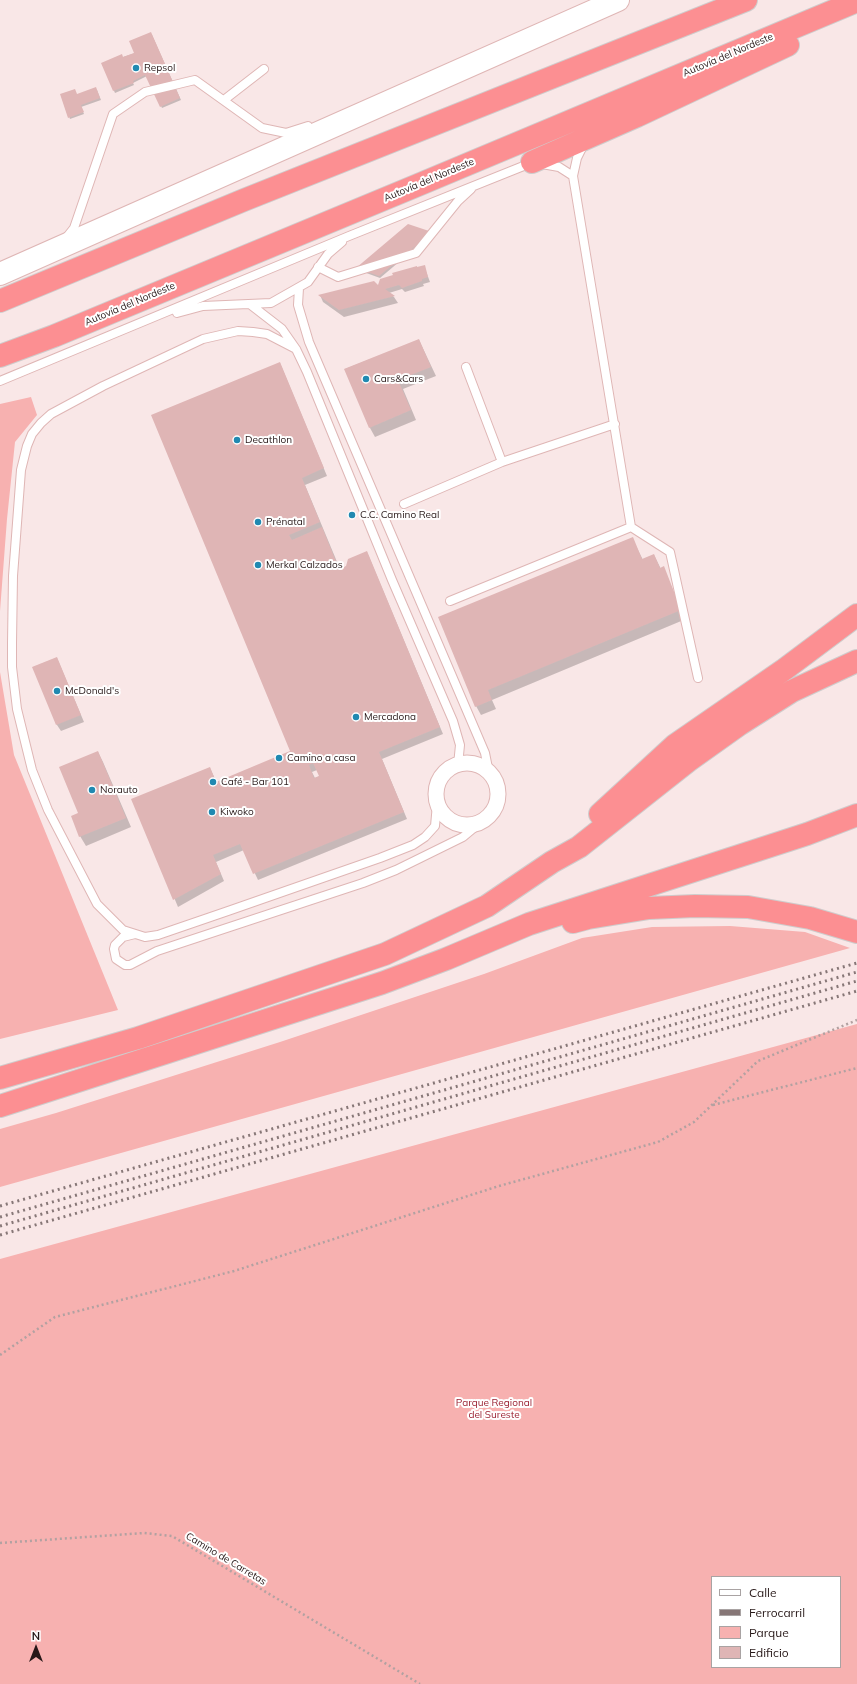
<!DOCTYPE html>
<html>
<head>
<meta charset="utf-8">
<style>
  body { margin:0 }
  #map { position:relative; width:857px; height:1684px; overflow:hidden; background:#f9e7e7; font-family:Mulish,sans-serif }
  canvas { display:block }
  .legend { position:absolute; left:711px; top:1576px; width:130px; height:92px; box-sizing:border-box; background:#fff; border:1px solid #a9a3a3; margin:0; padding:5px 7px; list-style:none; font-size:12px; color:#271818 }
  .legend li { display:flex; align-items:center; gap:8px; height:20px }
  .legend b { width:20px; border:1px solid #a9a3a3 }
  .north { position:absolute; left:16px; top:1628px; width:40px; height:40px; -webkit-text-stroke:3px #fff; paint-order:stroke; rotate:0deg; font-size:11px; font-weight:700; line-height:16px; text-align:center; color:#271818 }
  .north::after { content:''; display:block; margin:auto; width:14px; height:18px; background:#271818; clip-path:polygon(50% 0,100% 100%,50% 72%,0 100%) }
</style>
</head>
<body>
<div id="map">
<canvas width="857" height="1684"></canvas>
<ul class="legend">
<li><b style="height:5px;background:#fff"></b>Calle</li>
<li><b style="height:5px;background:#877777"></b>Ferrocarril</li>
<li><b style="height:11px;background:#f7b1b0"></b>Parque</li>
<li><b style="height:11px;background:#dfb5b5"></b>Edificio</li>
</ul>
<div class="north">N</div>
</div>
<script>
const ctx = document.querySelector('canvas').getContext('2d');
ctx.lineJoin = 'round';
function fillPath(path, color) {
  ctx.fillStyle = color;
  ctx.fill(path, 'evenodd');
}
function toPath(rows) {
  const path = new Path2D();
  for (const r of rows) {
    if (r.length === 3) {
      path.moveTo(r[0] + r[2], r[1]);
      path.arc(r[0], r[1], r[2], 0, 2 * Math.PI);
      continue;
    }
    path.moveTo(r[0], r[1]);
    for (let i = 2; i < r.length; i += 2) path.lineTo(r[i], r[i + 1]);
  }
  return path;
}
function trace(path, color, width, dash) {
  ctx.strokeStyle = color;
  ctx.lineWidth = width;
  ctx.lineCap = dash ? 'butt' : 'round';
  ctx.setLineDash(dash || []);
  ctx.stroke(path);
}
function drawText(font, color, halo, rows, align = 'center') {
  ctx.font = font + ' Mulish,sans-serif';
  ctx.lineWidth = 4;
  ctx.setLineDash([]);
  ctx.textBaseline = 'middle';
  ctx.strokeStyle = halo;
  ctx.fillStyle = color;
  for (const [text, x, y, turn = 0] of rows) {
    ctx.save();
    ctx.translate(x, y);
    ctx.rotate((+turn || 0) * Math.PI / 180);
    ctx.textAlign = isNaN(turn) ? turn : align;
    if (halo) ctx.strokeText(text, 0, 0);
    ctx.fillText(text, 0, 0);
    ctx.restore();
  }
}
fillPath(toPath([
  [31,397,37,415,15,442,7,519,0,611,0,404],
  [0,672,14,755,118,1010,0,1039],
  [730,926,805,932,850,948,0,1187,0,1129,56,1113,280,1042,484,974,582,938,652,927],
  [857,1024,857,1684,0,1684,0,1259],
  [712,1577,840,1577,840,1667,712,1667]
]), '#f7b1b0');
fillPath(toPath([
  [152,35,181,100,162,108,147,76,133,83,134,85,115,93,102,64,135,53],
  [97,90,101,100,81,107,84,114,70,119,61,95,77,95],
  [432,234,380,278,358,270],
  [424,266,430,282,423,284,424,286,405,292,402,289,389,293,394,297,398,303,344,317,323,302,320,295,379,286],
  [419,340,436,376,403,389,416,420,375,437,370,428,345,369],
  [280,363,327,476,305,485,340,569,347,567,367,552,443,734,382,759,407,819,258,880,244,850,216,862,224,881,178,907,133,799,210,768,217,783,292,752],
  [317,770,320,776,315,778,312,772],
  [632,538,643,560,654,555,661,569,663,568,686,619,492,700,496,709,481,715,476,706,439,618],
  [57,658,84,722,61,731,57,725],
  [98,752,103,762,131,827,86,846,80,836,80,813]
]), '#0003');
fillPath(toPath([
  [151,32,180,98,160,107,145,75,133,81,134,83,113,91,101,63,122,54,123,57,134,53,129,41],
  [96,87,100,98,81,105,84,112,68,118,60,94,75,89,77,94],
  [408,224,432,232,379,276,356,268],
  [425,265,428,277,422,279,422,281,402,288,399,285,385,289,395,296,339,310,318,295,374,281,378,285,380,279,393,275,392,273,417,266,417,267],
  [419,339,431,367,398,380,411,410,369,428,344,369],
  [280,362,324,468,302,478,320,522,289,535,292,540,322,527,339,569,346,566,348,559,367,551,440,727,379,752,404,812,253,874,240,844,213,855,221,874,173,900,131,799,210,767,216,782,290,751,151,415],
  [313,763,319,776,314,778,309,765],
  [633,537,642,559,654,554,660,568,664,566,681,610,488,690,492,700,475,707,438,617],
  [57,657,81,715,56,725,32,667],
  [98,751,126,818,79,837,71,816,78,813,59,767]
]), '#dfb5b5');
const lane = toPath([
  [224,100,264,69],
  [542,164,559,167,573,176,577,158,584,144],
  [66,238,74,228,113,114,145,92,195,80,262,128,286,133,308,126],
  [318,267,338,277,416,253,458,201,471,189],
  [299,288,298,305,309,342,485,753,489,773],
  [251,305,282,329,296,349,307,372,392,580,453,721,460,745,458,765],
  [177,313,203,306,271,303,308,282,328,254,342,242],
  [296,349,267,334,253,332,238,331,203,339,103,386,51,414,41,423,32,434,27,446,21,470,13,576,12,643,12,667,17,709,32,770,48,810,97,904,123,930,145,937,158,935,228,911,380,858,413,845,425,837,435,826,437,804],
  [466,367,502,462],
  [0,381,349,236,531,163],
  [404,504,502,462,615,424],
  [631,527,670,552,698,678],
  [450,601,631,527,573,176],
  [135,934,123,937,115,945,114,949,116,959,125,965,130,965,157,951,363,883,396,870,463,837,481,822]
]);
const street = toPath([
  [467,794,31]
]);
const secondary = toPath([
  [0,274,618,0]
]);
const highway = toPath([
  [532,162,637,116,788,45],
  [0,301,244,200,746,0],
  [0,356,54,336,418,185,857,1],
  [600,814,675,745,785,669,857,615],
  [573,922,588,918,649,908,695,906,748,907,810,918,857,932],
  [0,1078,138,1038,385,954,487,906,552,862,579,847,688,761,740,724,792,691,857,661],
  [0,1106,382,983,446,959,529,924,807,834,857,815]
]);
trace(lane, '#dfb6b5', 10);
trace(street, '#dfb6b5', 17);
trace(secondary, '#dfb6b5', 24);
trace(highway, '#cfcccc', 24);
trace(toPath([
  [713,1105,857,1068],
  [0,1355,55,1317,234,1271,499,1186,658,1142,694,1122,758,1061,857,1020],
  [0,1543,144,1533,172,1536,420,1684]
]), '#b2a1a1', 2.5, [2, 3]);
trace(lane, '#fff', 8);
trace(street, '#fff', 15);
trace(secondary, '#fff', 22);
trace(highway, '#fc8f92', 22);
trace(toPath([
  [0,1206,857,963],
  [0,1217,857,972],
  [0,1226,857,981],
  [0,1235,857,991]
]), '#877777', 3, [2, 4]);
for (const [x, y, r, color] of [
  [136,68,4,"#2089b1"],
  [366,379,4,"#2089b1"],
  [237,440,4,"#2089b1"],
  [352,515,4,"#2089b1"],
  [258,522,4,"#2089b1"],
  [258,565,4,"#2089b1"],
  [57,691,4,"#2089b1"],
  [356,717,4,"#2089b1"],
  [279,758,4,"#2089b1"],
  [213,782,4,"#2089b1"],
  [92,790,4,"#2089b1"],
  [212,812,4,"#2089b1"]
]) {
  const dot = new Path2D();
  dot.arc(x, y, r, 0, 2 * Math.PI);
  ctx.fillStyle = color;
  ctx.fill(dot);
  trace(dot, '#fff', 1.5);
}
drawText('10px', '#271818', '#fff', [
  ["Autovía del Nordeste",728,55,-23],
  ["Autovía del Nordeste",429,180,-23],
  ["Autovía del Nordeste",130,304,-23],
  ["Camino de Carretas",226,1559,31]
]);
drawText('10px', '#271818', '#fff', [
  ["Repsol",144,68],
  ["Cars&Cars",374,379],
  ["Decathlon",245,440],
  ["C.C. Camino Real",360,515],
  ["Prénatal",266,522],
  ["Merkal Calzados",266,565],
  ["McDonald's",65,691],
  ["Mercadona",364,717],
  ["Camino a casa",287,758],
  ["Café - Bar 101",221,782],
  ["Norauto",100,790],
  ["Kiwoko",220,812]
], 'left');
drawText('10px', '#9a1f30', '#fff', [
  ["Parque Regional",494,1403],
  ["del Sureste",494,1415]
]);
</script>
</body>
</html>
